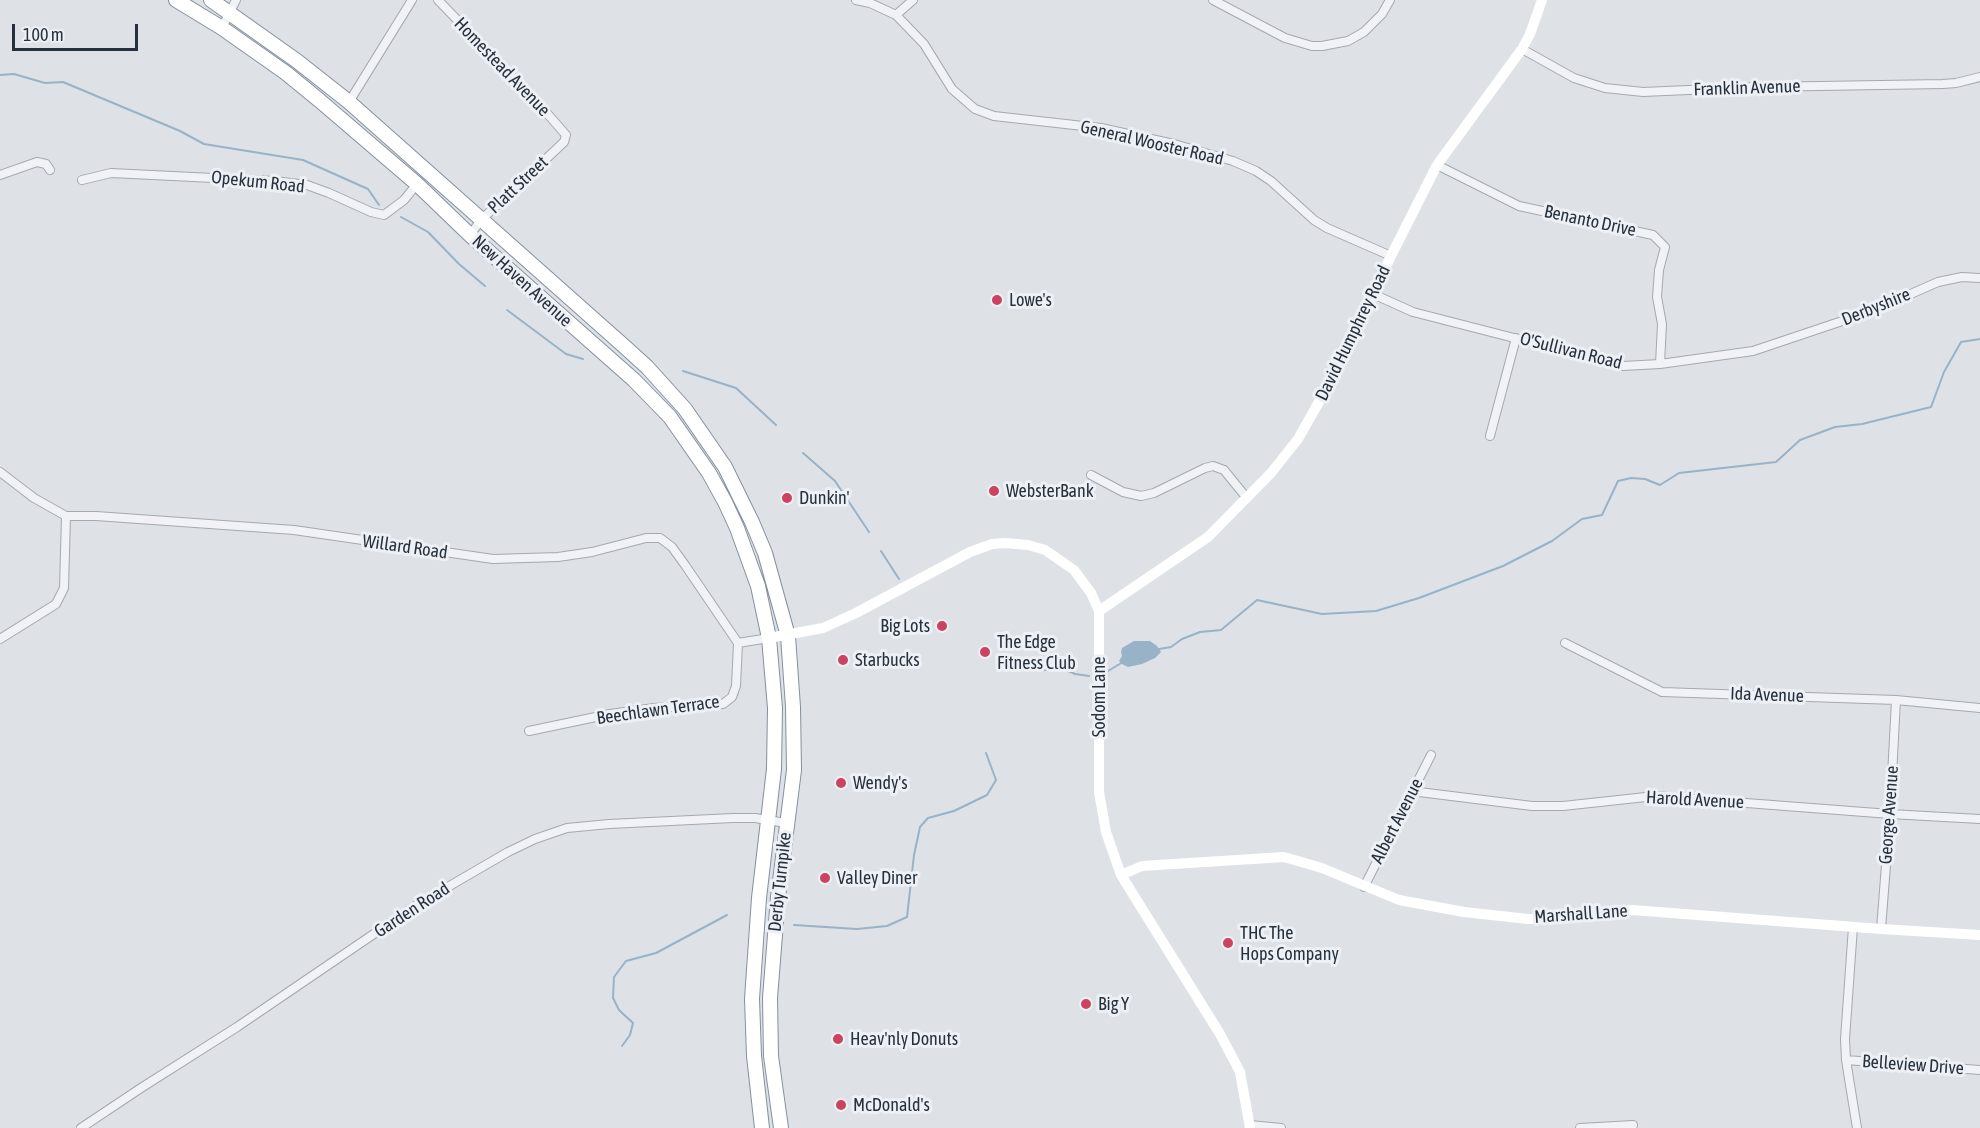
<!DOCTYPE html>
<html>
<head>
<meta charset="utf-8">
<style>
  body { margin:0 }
  #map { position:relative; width:1980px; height:1128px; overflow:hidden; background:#dee2e7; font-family:"Asap Condensed",sans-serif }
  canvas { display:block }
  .scale { position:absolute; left:12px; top:24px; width:126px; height:27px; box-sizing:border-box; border:3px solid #27313e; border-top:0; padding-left:8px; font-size:18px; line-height:21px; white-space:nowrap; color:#27313e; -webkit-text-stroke:4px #edf1f5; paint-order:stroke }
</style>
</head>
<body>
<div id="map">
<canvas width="1980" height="1128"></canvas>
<div class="scale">100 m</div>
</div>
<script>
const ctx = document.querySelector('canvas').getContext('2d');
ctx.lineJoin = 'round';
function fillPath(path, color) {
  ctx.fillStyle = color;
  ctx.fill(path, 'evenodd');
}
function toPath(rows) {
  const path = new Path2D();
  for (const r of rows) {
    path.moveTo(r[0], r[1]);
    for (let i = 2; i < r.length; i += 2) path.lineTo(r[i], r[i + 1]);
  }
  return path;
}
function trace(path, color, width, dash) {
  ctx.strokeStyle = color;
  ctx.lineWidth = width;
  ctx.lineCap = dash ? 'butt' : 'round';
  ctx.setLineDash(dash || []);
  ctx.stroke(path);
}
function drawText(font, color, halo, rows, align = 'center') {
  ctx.font = font + ' "Asap Condensed",sans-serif';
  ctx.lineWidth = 6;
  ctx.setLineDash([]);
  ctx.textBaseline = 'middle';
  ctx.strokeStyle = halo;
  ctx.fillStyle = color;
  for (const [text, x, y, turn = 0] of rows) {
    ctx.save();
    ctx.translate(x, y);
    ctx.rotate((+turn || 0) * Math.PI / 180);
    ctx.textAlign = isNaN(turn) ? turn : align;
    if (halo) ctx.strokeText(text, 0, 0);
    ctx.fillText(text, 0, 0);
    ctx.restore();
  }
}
fillPath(toPath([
  [1134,641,1150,641,1157,646,1161,652,1155,658,1142,664,1128,667,1122,664,1119,661,1122,656,1121,652,1122,648]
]), '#98b2c7');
trace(toPath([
  [0,75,14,74,45,83,63,82,180,131,204,144,303,160,368,189,379,205],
  [401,217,428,232,459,264,485,286],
  [507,310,566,354,583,359],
  [683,371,736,388,776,425],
  [803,453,835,481,869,532],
  [881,551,899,579],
  [1159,649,1171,647,1182,639,1200,632,1221,630,1257,600,1322,614,1376,611,1419,598,1503,566,1552,541,1582,519,1602,515,1618,481,1631,478,1645,479,1660,485,1679,473,1776,462,1800,440,1835,427,1862,424,1931,407,1944,372,1961,342,1980,339],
  [1041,670,1064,669,1075,674,1089,676],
  [1108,671,1123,662],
  [794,925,857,929,887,926,907,917,914,855,920,827,928,818,954,811,987,795,996,780,986,753],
  [622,1046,630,1035,633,1023,619,1010,613,998,614,977,626,961,656,953,727,915]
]), '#98b2c7', 2);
const street = toPath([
  [438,0,545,111,566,135,564,142,481,220,470,235],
  [856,0,870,3,896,15,924,44,952,89,975,109,994,116,1101,128,1174,144,1233,161,1256,171,1271,181,1314,220,1327,228,1391,256],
  [1213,0,1285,38,1312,46,1322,46,1348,41,1364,32,1382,14,1390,0],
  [896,15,913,0],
  [222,28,236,0],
  [1522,49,1574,78,1605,88,1643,92,1757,87,1943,84,1956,83,1980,77],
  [349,102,412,0],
  [1437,165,1519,206,1653,235,1665,247,1659,270,1657,297,1662,324,1660,364],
  [0,175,37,162,46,164,50,170],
  [82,180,111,173,275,181,307,185,329,193,371,212,384,215,404,200,417,184],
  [1373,294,1413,312,1623,366,1660,364,1753,351,1872,311,1938,282,1962,277,1980,278],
  [1490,436,1516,338],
  [0,472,34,498,66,516,96,516,294,530,493,559,558,557,592,552,646,538,660,538,672,547,685,565,738,643,769,638],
  [1091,475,1123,492,1141,496,1154,493,1205,468,1213,466,1224,470,1246,497],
  [0,639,56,604,64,588,66,516],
  [1565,643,1662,692,1896,700,1980,708],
  [529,731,610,714,654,708,723,704,732,697,736,686,738,643],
  [1411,791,1532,806,1563,806,1655,796,1890,814,1980,819],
  [1364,887,1431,755],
  [1881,929,1890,814,1896,700],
  [1846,1060,1845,1039,1853,927],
  [1250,1125,1281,1128],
  [81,1128,141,1088,237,1027,415,906,508,852,535,839,567,828,609,824,733,818,755,818,786,823],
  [1580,1128,1633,1125],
  [1857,1128,1846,1060,1980,1070]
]);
const highway = toPath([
  [176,0,222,28,286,73,319,100,417,184,470,235,634,380,670,417,709,473,725,502,737,528,758,586,769,638,775,708,774,769,759,898,752,999,754,1056,762,1128],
  [211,0,297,61,349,102,625,347,647,367,685,409,725,467,752,522,765,553,788,636,793,707,794,770,778,897,770,998,771,1056,781,1128]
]);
trace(street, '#a3a9b1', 10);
trace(highway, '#85909e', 16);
trace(street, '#f0f2f6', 8);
trace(toPath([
  [1099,611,1208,537,1271,473,1298,439,1333,377,1391,256,1437,165,1522,49,1530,34,1542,0],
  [769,638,823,628,856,613,970,552,992,544,1005,543,1028,545,1045,550,1074,570,1091,593,1099,611,1099,792,1106,832,1121,875,1220,1034,1240,1072,1250,1128],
  [1121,875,1142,866,1284,857,1322,868,1399,900,1464,912,1528,919,1558,919,1632,910,1881,929,1980,935]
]), '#fff', 10);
trace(highway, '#fff', 14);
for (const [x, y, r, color] of [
  [997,300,6,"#cd425f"],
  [994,491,6,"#cd425f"],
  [787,498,6,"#cd425f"],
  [942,626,6,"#cd425f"],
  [985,652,6,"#cd425f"],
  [843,660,6,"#cd425f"],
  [841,783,6,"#cd425f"],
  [825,878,6,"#cd425f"],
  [1228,943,6,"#cd425f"],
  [1086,1004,6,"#cd425f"],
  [838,1039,6,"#cd425f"],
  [841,1105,6,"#cd425f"]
]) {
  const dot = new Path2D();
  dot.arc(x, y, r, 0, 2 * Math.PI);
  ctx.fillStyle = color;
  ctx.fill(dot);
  trace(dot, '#edf1f5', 2);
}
drawText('18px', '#27313e', '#edf1f5', [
  ["Homestead Avenue",502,67,46],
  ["Franklin Avenue",1747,88,-2],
  ["General Wooster Road",1152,143,13],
  ["Opekum Road",258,182,6],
  ["Platt Street",518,185,-43],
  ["Benanto Drive",1590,221,12],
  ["New Haven Avenue",522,281,42],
  ["Derbyshire",1876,307,-22],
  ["David Humphrey Road",1353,333,-64],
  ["O'Sullivan Road",1571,351,14],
  ["Willard Road",405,547,8],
  ["Ida Avenue",1767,695,2],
  ["Sodom Lane",1099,697,-90],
  ["Beechlawn Terrace",658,710,-8],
  ["Harold Avenue",1695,800,3],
  ["George Avenue",1889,815,-86],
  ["Albert Avenue",1397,821,-63],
  ["Derby Turnpike",780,882,-84],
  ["Garden Road",412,910,-33],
  ["Marshall Lane",1581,914,-4],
  ["Belleview Drive",1913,1065,4]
]);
drawText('18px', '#27313e', '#edf1f5', [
  ["Lowe's",1009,300],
  ["WebsterBank",1006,491],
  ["Dunkin'",799,498],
  ["Big Lots",930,626,"right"],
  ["The Edge",997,642],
  ["Fitness Club",997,663],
  ["Starbucks",855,660],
  ["Wendy's",853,783],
  ["Valley Diner",837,878],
  ["THC The",1240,933],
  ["Hops Company",1240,954],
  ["Big Y",1098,1004],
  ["Heav'nly Donuts",850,1039],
  ["McDonald's",853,1105]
], 'left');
</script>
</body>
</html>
